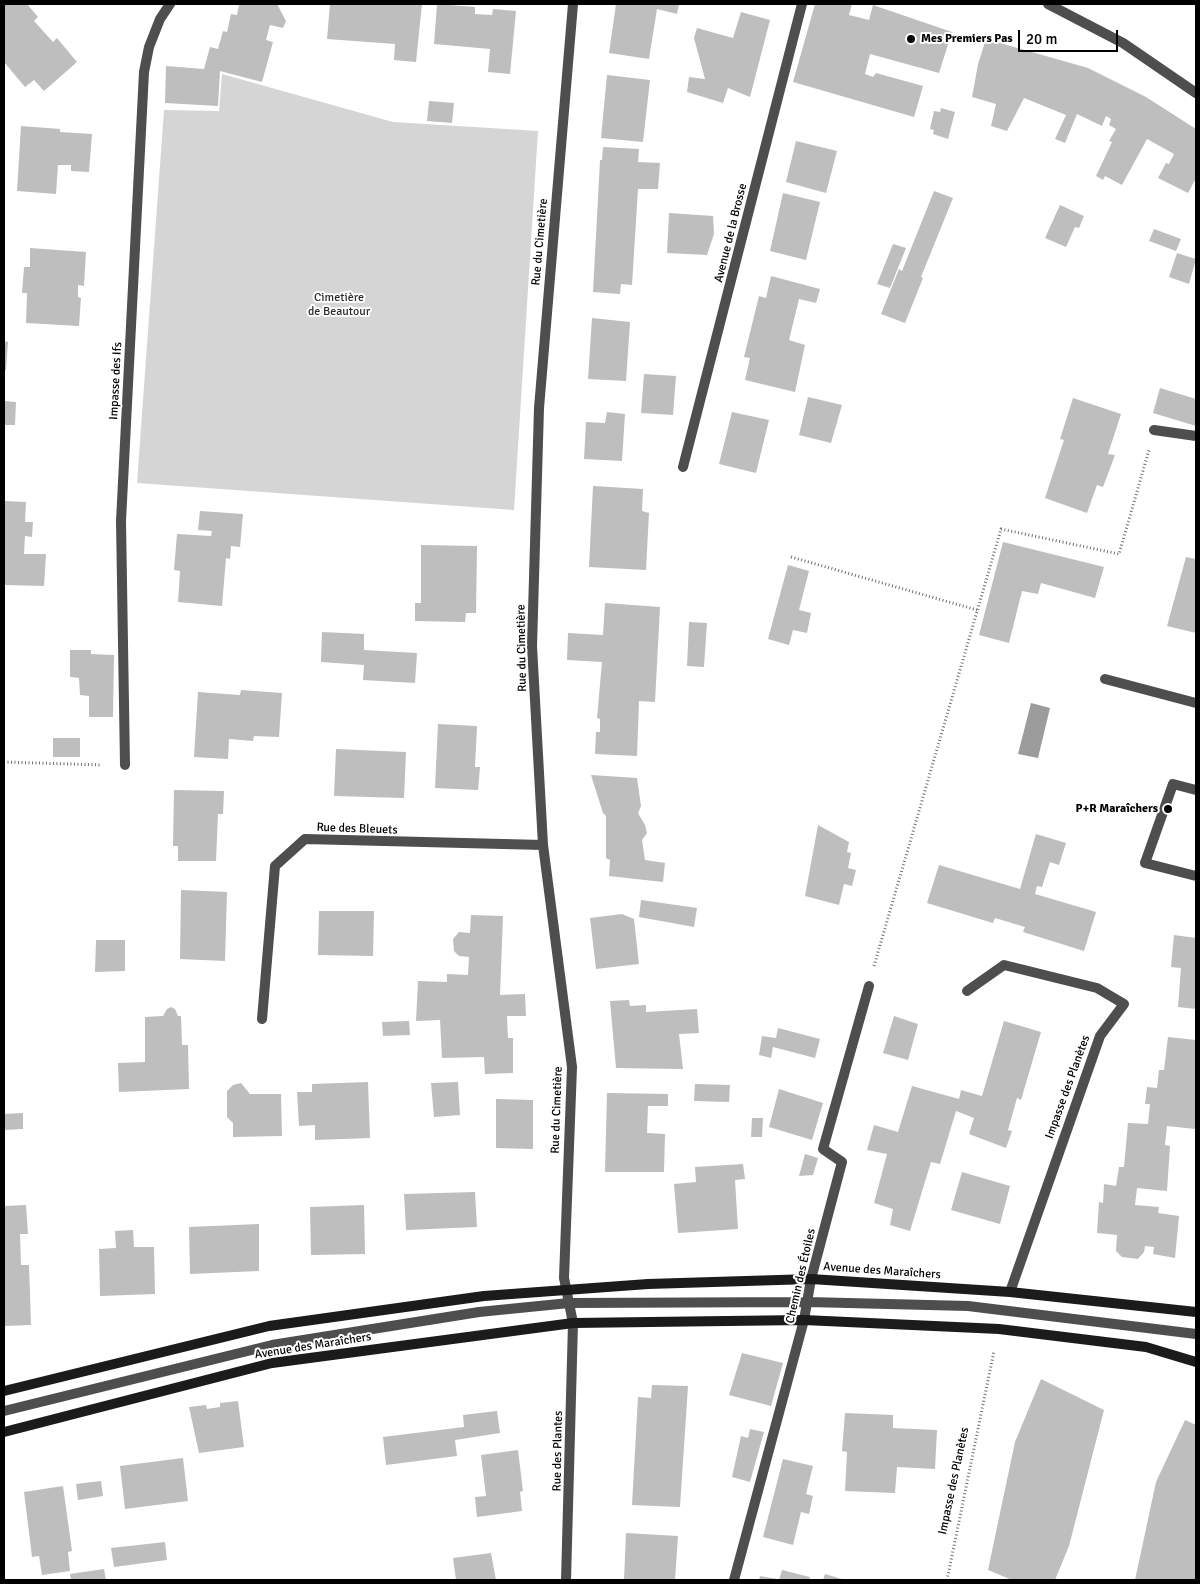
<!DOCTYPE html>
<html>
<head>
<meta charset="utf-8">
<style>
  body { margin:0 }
  #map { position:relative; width:1200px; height:1584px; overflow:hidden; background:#fff; font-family:Signika,sans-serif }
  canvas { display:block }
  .frame { position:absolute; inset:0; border:5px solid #000; pointer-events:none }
  .scale { position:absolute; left:1018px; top:30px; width:100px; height:22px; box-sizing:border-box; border:2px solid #000; border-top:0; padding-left:6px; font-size:15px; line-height:18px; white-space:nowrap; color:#000; -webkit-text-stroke:4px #fff; paint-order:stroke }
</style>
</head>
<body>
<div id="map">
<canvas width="1200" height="1584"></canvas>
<div class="frame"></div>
<div class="scale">20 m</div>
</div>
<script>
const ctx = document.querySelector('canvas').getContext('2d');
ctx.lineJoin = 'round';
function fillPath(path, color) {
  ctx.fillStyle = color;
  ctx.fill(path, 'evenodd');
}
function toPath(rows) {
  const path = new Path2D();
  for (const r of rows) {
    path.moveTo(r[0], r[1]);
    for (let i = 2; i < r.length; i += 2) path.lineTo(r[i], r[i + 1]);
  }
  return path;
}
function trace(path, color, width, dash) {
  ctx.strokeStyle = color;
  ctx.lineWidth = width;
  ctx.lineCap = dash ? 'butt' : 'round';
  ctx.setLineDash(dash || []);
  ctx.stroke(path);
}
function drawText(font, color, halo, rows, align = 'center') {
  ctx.font = font + ' Signika,sans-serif';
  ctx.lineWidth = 4;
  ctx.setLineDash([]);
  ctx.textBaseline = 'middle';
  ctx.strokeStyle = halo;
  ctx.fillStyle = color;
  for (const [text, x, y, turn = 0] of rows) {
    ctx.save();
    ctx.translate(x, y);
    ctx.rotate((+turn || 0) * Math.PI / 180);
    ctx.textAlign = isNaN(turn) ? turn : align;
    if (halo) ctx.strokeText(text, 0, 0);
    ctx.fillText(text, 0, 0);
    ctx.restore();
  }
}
fillPath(toPath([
  [222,74,393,122,538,131,514,510,137,483,164,110,219,111]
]), '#d5d5d5');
fillPath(toPath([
  [1031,703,1050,708,1038,758,1018,754]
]), '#9c9c9c');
fillPath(toPath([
  [4,4,27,4,38,17,34,21,53,42,57,38,77,62,44,91,34,80,25,87,4,62],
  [242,4,277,4,286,21,283,28,270,25,266,40,273,42,262,82,220,71,218,106,165,103,166,66,204,69,210,47,218,49,223,31,227,32,231,14,237,15,239,5],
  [330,4,422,4,416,62,394,60,395,44,327,39],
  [437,4,475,7,475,14,492,15,493,9,516,11,510,74,488,72,490,49,434,44],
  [616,4,679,4,677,14,657,9,649,59,609,53],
  [815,4,852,4,849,15,869,20,873,5,952,32,939,73,870,54,865,74,873,77,876,73,923,86,914,117,793,82],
  [741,12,770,20,750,97,728,88,723,103,687,92,689,77,705,79,694,38,697,28,733,38],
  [986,39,1088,68,1146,97,1196,129,1196,178,1188,193,1158,178,1166,163,1169,164,1174,154,1147,139,1122,185,1105,176,1103,180,1096,176,1112,142,1109,141,1116,129,1109,125,1111,119,1106,116,1102,126,1077,114,1065,143,1055,139,1066,115,1024,98,1007,131,991,126,996,104,972,97,978,64],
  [607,75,650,80,643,142,601,138],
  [429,101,454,103,452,123,427,121],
  [941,108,955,112,948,139,933,134,934,130,930,129,934,111,940,112],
  [21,126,60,129,60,132,92,134,89,172,71,171,71,165,58,165,56,194,17,191],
  [796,141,837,151,826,193,786,182],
  [603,147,639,149,638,162,660,163,658,189,638,189,632,285,621,284,620,294,593,292,600,160,602,160],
  [934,191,953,198,921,277,923,278,905,323,881,314,899,269,902,271],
  [783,193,820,202,806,260,770,251],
  [1060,205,1084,216,1079,228,1075,227,1066,247,1045,238],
  [669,213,713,216,714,234,707,255,667,253],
  [1154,229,1181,239,1176,251,1149,241],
  [893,244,906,248,890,288,877,284],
  [30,248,86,252,84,286,78,285,78,297,81,298,79,326,26,323,27,293,22,293,24,267,30,267],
  [1177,253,1196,259,1189,284,1169,277],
  [771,276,820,289,816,303,799,299,789,340,805,345,795,392,745,380,750,358,744,357,759,296,766,298],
  [592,318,630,322,626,381,588,379],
  [4,341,8,342,6,370,4,370],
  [644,374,676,376,673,415,641,413],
  [1160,388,1196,399,1196,426,1153,413],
  [808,397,842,405,831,443,799,435],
  [1073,398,1121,414,1108,454,1115,455,1103,487,1097,485,1087,513,1045,498,1064,440,1060,439],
  [4,401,16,402,15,425,4,425],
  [607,412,625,414,622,461,584,459,586,422,605,423],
  [732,412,769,420,756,473,719,464],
  [593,486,643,489,642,511,649,513,646,570,589,567],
  [4,501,26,502,25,522,33,522,32,537,25,536,24,554,46,554,44,586,4,585],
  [200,511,243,514,240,547,231,546,230,559,226,558,222,606,178,602,180,571,174,570,177,534,211,536,212,531,198,530],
  [1003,542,1104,567,1095,598,1041,583,1038,594,1022,591,1009,643,979,635],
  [421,545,477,546,476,613,466,613,465,622,415,621,415,603,421,603],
  [1186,557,1196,559,1196,633,1167,626],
  [788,565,809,571,799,610,811,613,807,633,793,630,789,645,768,639],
  [605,603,660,607,655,702,639,701,637,756,595,754,596,732,600,732,600,719,597,718,602,662,567,660,568,633,603,635],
  [689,622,707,623,704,667,687,666],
  [322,632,364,634,364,650,417,653,415,683,363,680,364,665,321,662],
  [70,650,91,650,91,654,114,655,113,717,89,717,89,696,80,695,79,678,70,677],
  [241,690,282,693,279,737,254,736,253,741,229,739,228,759,194,757,198,692,240,695],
  [438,724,477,726,475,767,480,767,478,790,435,788],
  [53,738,80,738,80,757,53,757],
  [336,749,406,752,404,798,334,796],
  [591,775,637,778,641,806,638,813,645,825,647,833,642,840,645,860,665,863,663,882,609,876,610,860,606,858,606,816,603,813],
  [174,790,224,791,223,814,218,814,216,861,178,861,178,846,173,846],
  [818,825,849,842,847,852,851,853,848,868,856,870,852,886,844,884,839,905,805,896],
  [1036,834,1066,843,1059,865,1050,862,1042,887,1037,886,1035,894,1096,912,1084,951,1023,932,1025,927,995,918,993,923,927,903,939,865,1020,889],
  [181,890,227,892,225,961,180,959],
  [641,900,697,908,694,927,639,917],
  [319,911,374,911,373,956,318,955],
  [622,914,634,919,639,964,596,969,590,918],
  [471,915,503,916,500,995,525,994,526,1016,507,1016,508,1038,513,1038,513,1073,485,1074,484,1057,442,1058,440,1020,416,1021,418,981,447,982,447,974,468,975,469,957,459,956,454,951,453,939,459,932,470,933],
  [1174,935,1196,938,1196,1009,1178,1007,1181,968,1171,967],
  [96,940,125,940,125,971,95,972],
  [629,1000,630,1006,646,1005,646,1012,697,1009,699,1033,679,1034,683,1069,616,1068,610,1001],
  [171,1007,175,1009,178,1016,181,1016,182,1045,188,1045,189,1089,119,1092,118,1063,145,1062,145,1017,163,1016,167,1009],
  [894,1016,918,1024,908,1060,883,1053],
  [409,1021,410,1035,383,1036,382,1022],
  [1004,1021,1041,1032,1021,1100,1017,1098,1008,1130,1012,1131,1006,1148,969,1134,974,1118,956,1111,940,1164,931,1162,910,1231,890,1225,893,1209,874,1203,887,1154,867,1150,874,1125,898,1132,912,1086,959,1099,961,1090,982,1096],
  [778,1028,820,1039,815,1058,773,1047,771,1058,759,1055,762,1036,776,1038],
  [1168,1037,1196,1040,1195,1129,1167,1126,1165,1145,1170,1146,1167,1191,1137,1188,1135,1205,1159,1207,1158,1213,1179,1216,1175,1258,1153,1254,1154,1247,1145,1246,1144,1252,1138,1259,1122,1257,1116,1251,1117,1235,1097,1233,1099,1202,1103,1203,1104,1184,1116,1186,1119,1167,1124,1167,1128,1123,1148,1124,1150,1104,1145,1104,1147,1087,1157,1088,1159,1070,1164,1070],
  [368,1082,370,1138,315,1140,315,1125,299,1126,297,1092,312,1092,312,1084],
  [458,1082,460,1115,434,1117,431,1083],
  [241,1083,250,1094,281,1094,282,1136,233,1137,233,1123,227,1117,227,1091,233,1085],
  [695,1084,730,1085,729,1102,694,1101],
  [779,1089,823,1103,812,1140,769,1127],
  [607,1093,668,1094,668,1106,648,1106,647,1133,665,1134,664,1172,605,1172],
  [496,1099,533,1100,533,1149,496,1148],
  [23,1113,23,1129,4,1130,4,1114],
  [752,1118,763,1118,762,1137,751,1137],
  [805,1154,818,1158,813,1175,799,1176],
  [743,1164,745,1179,735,1180,738,1229,678,1233,674,1184,696,1182,695,1167],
  [962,1172,1010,1186,1000,1224,951,1210],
  [475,1192,477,1227,406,1230,404,1194],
  [26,1205,28,1234,20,1234,21,1265,29,1265,31,1325,4,1326,4,1206],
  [364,1205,365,1254,311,1255,310,1207],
  [259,1224,259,1271,190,1274,189,1227],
  [133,1230,134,1247,154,1247,155,1294,100,1296,99,1249,116,1248,115,1231],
  [742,1353,783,1363,771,1406,729,1395],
  [1041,1379,1104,1410,1069,1546,1055,1580,1012,1580,988,1570,1015,1442],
  [652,1385,688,1386,680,1507,632,1505,638,1397,651,1398],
  [238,1401,244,1447,199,1453,189,1407,206,1405,207,1409,220,1407,220,1403],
  [497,1411,500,1433,455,1440,457,1456,386,1465,383,1437,464,1427,463,1415],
  [845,1413,893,1415,893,1428,937,1430,935,1469,897,1467,895,1493,845,1491,847,1452,842,1451],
  [1185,1420,1196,1425,1196,1580,1135,1580,1156,1482],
  [750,1429,764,1432,750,1482,732,1477,741,1436,748,1438],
  [518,1450,523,1491,520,1492,522,1511,477,1517,475,1497,486,1496,481,1455],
  [183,1458,188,1501,125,1509,120,1466],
  [783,1459,813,1466,806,1494,813,1496,809,1514,801,1512,793,1545,763,1537],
  [101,1481,103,1496,78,1500,76,1484],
  [63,1486,72,1551,68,1552,70,1571,42,1575,39,1556,32,1557,24,1492],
  [626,1533,678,1536,675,1580,624,1580],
  [165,1542,167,1560,114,1567,111,1548],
  [491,1553,496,1580,456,1580,453,1558],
  [104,1569,106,1580,71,1580,70,1574],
  [782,1570,810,1577,809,1580,779,1580],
  [825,1574,845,1580,823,1580],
  [760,1576,777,1579,777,1580,759,1580]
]), '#bebebe');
trace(toPath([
  [791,557,977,610],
  [4,762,102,765],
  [874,966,1001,529,1119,554,1149,450],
  [947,1580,994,1351]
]), '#707070', 3, [1, 2.5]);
trace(toPath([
  [1105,679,1196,703],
  [1196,790,1173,784,1145,863,1196,876],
  [4,1411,272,1345,479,1312,569,1303,808,1302,968,1306,1196,1334],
  [734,1580,804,1320,811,1279,842,1162,823,1149,869,986]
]), '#4e4e4e', 10);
trace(toPath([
  [1048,4,1123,43,1196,93],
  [1154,430,1196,436],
  [683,467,802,4],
  [125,765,121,521,144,72,149,47,160,19,170,4],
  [967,991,1004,965,1097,988,1124,1004,1100,1036,1010,1292],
  [262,1019,275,866,305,839,543,845],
  [566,1580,573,1323,564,1278,572,1067,543,845,532,646,539,408,573,4]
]), '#4e4e4e', 10);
trace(toPath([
  [4,1391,269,1326,484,1296,648,1284,811,1279,1010,1292,1196,1312],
  [4,1432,272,1363,573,1323,804,1320,999,1329,1146,1347,1196,1362]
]), '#1b1b1b', 10);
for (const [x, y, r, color] of [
  [911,39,5,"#000"],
  [1168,809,5,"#000"]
]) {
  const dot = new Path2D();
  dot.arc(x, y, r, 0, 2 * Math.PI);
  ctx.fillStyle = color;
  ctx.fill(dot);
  trace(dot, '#fff', 2);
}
drawText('bold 12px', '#000', '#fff', [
  ["Mes Premiers Pas",921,39],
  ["P+R Maraîchers",1158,809,"right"]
], 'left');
drawText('12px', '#000', '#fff', [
  ["Avenue de la Brosse",731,233,-76],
  ["Rue du Cimetière",540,242,-85],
  ["Impasse des Ifs",116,381,-87],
  ["Rue du Cimetière",522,648,-91],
  ["Rue des Bleuets",357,829,2],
  ["Impasse des Planètes",1068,1087,-70],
  ["Rue du Cimetière",557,1110,-88],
  ["Avenue des Maraîchers",882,1271,4],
  ["Chemin des Étoiles",801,1276,-77],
  ["Avenue des Maraîchers",313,1346,-9],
  ["Rue des Plantes",558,1451,-89],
  ["Impasse des Planètes",954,1481,-78]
]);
drawText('12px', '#2c2c2c', '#fff', [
  ["Cimetière",339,298],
  ["de Beautour",339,312]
]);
</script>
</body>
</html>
